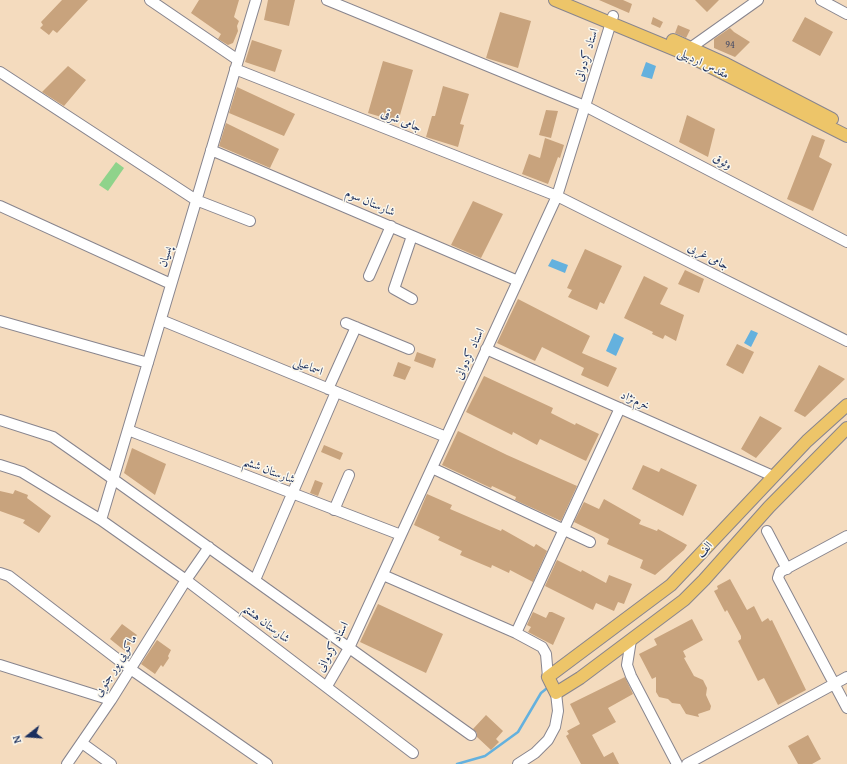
<!DOCTYPE html>
<html>
<head>
<meta charset="utf-8">
<style>
  body { margin:0 }
  #map { position:relative; width:847px; height:764px; overflow:hidden; background:#f4dbbe; font-family:"Gentium Book Plus",serif }
  canvas { display:block }
  .north { position:absolute; left:8px; top:716px; width:40px; height:40px; -webkit-text-stroke:3px #fbf7ec; paint-order:stroke; rotate:253deg; font-size:11px; font-weight:700; line-height:16px; text-align:center; color:#1b2f5e }
  .north::after { content:''; display:block; margin:auto; width:14px; height:18px; background:#1b2f5e; clip-path:polygon(50% 0,100% 100%,50% 72%,0 100%) }
</style>
</head>
<body>
<div id="map">
<canvas width="847" height="764"></canvas>
<div class="north">N</div>
</div>
<script>
const ctx = document.querySelector('canvas').getContext('2d');
ctx.lineJoin = 'round';
function fillPath(path, color) {
  ctx.fillStyle = color;
  ctx.fill(path, 'evenodd');
}
function toPath(rows) {
  const path = new Path2D();
  for (const r of rows) {
    path.moveTo(r[0], r[1]);
    for (let i = 2; i < r.length; i += 2) path.lineTo(r[i], r[i + 1]);
  }
  return path;
}
function trace(path, color, width, dash) {
  ctx.strokeStyle = color;
  ctx.lineWidth = width;
  ctx.lineCap = dash ? 'butt' : 'round';
  ctx.setLineDash(dash || []);
  ctx.stroke(path);
}
function drawText(font, color, halo, rows, align = 'center') {
  ctx.font = font + ' "Gentium Book Plus",Amiri,serif';
  ctx.lineWidth = 3;
  ctx.setLineDash([]);
  ctx.textBaseline = 'middle';
  ctx.strokeStyle = halo;
  ctx.fillStyle = color;
  for (const [text, x, y, turn = 0] of rows) {
    ctx.save();
    ctx.translate(x, y);
    ctx.rotate((+turn || 0) * Math.PI / 180);
    ctx.textAlign = isNaN(turn) ? turn : align;
    if (halo) ctx.strokeText(text, 0, 0);
    ctx.fillText(text, 0, 0);
    ctx.restore();
  }
}
fillPath(toPath([
  [116,162,124,168,108,191,99,185]
]), '#8fd38b');
fillPath(toPath([
  [646,62,656,66,652,79,641,76],
  [552,259,568,265,565,273,548,266],
  [751,330,758,333,751,347,744,343],
  [614,333,624,338,616,356,606,351]
]), '#64b1de');
trace(toPath([
  [457,764,485,756,518,732,541,693,546,689]
]), '#64b1de', 2.5);
fillPath(toPath([
  [62,0,88,0,57,33,53,30,49,35,40,28,43,25,41,22],
  [199,0,239,0,234,17,239,21,237,26,238,31,233,43,228,45,218,39,221,34,191,13],
  [268,0,295,0,289,26,264,20],
  [599,0,623,0,632,4,629,13],
  [695,0,719,0,707,12],
  [500,12,531,21,518,68,486,58],
  [653,17,663,22,660,28,651,24],
  [805,17,833,32,820,56,792,41],
  [678,25,690,30,686,38,675,33],
  [730,28,734,32,750,42,735,57,714,48,714,39],
  [252,40,282,50,275,72,245,62],
  [383,61,413,70,398,122,368,113],
  [68,66,86,80,64,106,42,92],
  [443,86,469,94,460,124,464,125,458,147,426,137,432,116,435,116],
  [237,87,295,114,284,136,229,113],
  [546,110,558,111,551,138,539,135],
  [687,115,715,129,708,157,679,142],
  [226,123,279,149,270,168,219,146],
  [812,135,825,140,819,157,832,164,813,211,787,199],
  [545,138,564,145,560,158,558,157,548,184,522,174,529,154,540,158],
  [473,201,503,214,481,258,451,245],
  [585,249,622,266,604,304,600,302,597,310,568,297,572,290,567,288],
  [685,270,704,279,699,293,678,284],
  [644,276,668,288,660,304,684,315,676,341,665,335,663,339,652,334,653,332,624,318],
  [518,299,590,336,582,353,617,368,608,387,581,375,584,368,542,347,535,361,497,343],
  [737,344,754,352,743,374,726,365],
  [417,352,436,359,433,368,414,361],
  [398,362,411,367,405,380,393,376],
  [819,365,845,379,805,417,794,411],
  [484,376,553,408,551,413,575,425,576,423,599,434,586,461,540,439,537,445,513,432,512,435,466,412],
  [760,416,782,428,756,458,741,449],
  [458,431,507,455,577,486,561,521,515,500,516,497,492,486,491,488,442,465],
  [324,445,343,453,340,460,321,452],
  [132,448,166,464,155,495,124,473],
  [643,465,659,472,661,468,697,485,683,516,632,489],
  [315,480,323,483,318,496,310,493],
  [15,490,28,495,27,498,51,516,39,533,23,523,25,520,0,511,0,491,13,494],
  [427,494,452,505,450,509,501,531,502,529,534,547,536,544,547,551,533,582,510,570,509,573,492,565,491,568,460,555,462,551,438,540,440,537,414,525],
  [604,499,641,520,639,524,657,531,658,529,687,545,684,550,655,575,640,568,643,560,607,544,609,539,574,522,584,502,599,509],
  [557,560,581,572,582,570,606,583,609,575,632,584,624,604,618,602,614,611,596,603,593,610,545,586],
  [730,579,747,610,754,606,762,622,768,618,770,621,772,620,806,690,778,705,764,678,758,681,738,641,741,639,741,636,727,610,725,612,714,591,718,589,717,586],
  [378,604,443,634,426,673,360,642],
  [533,612,546,618,549,612,552,612,565,618,553,645,528,632,531,627,527,625],
  [692,619,703,640,683,651,686,657,684,658,694,676,703,680,707,688,706,695,711,706,710,710,698,714,699,717,686,714,680,704,672,703,668,699,659,697,656,692,656,677,652,679,639,654,657,645,654,639],
  [122,624,137,635,125,651,110,639],
  [157,640,171,650,168,656,169,658,163,667,161,665,155,674,141,664],
  [625,677,633,694,608,708,616,722,592,735,604,757,613,752,619,764,581,764,566,736,569,734,567,731,580,724,570,704],
  [486,715,503,731,496,739,499,742,491,750,477,737,477,733,473,729],
  [808,735,821,759,812,764,798,764,788,746]
]), '#c8a37d');
const minor = toPath([
  [150,0,238,60],
  [327,0,585,106,847,242],
  [821,0,847,14],
  [686,51,758,0],
  [235,69,557,196,847,341],
  [0,72,196,200,250,221],
  [211,150,518,281],
  [0,206,171,284],
  [369,276,391,226],
  [412,299,394,289,412,236],
  [161,320,446,437],
  [0,321,148,363],
  [346,323,409,349],
  [486,349,773,476],
  [328,389,356,327],
  [0,420,53,437,113,479,471,735],
  [128,430,401,535],
  [0,465,22,472,101,520,186,580,413,753],
  [432,468,590,542],
  [334,510,349,475],
  [101,520,256,0],
  [767,531,787,569],
  [847,536,780,572,778,578,847,708],
  [0,573,9,576,129,668,267,764],
  [383,575,516,633,542,647,546,654,548,677],
  [255,580,336,392],
  [516,633,620,408],
  [631,640,627,665,631,676,677,764],
  [0,665,111,700],
  [327,686,349,648,557,196,613,16],
  [82,743,111,764],
  [67,764,111,700,186,580,209,547],
  [518,764,535,753,548,740,555,727,558,711,556,693],
  [687,764,847,677]
]);
const major = toPath([
  [555,0,683,53,847,136],
  [673,40,726,64,832,119],
  [847,405,807,441,671,585,548,677,556,693,580,678,684,600,704,580,769,507,847,428]
]);
trace(minor, '#88858e', 12);
trace(major, '#88858e', 14);
trace(minor, '#fff', 10);
trace(major, '#edc569', 12);
drawText('10px', '#464c66', null, [
  ["94",730,45]
]);
drawText('12px', '#1b2f5e', '#fbf7ec', [
  ["استاد کردوانی",587,55,-73],
  ["مقدس اردبیلی",703,64,26],
  ["جامی شرقی",401,121,22],
  ["وثوق",722,162,28],
  ["شارستان سوم",370,203,23],
  ["پسیان",166,257,-73],
  ["جامی غربی",708,257,27],
  ["استاد کردوانی",470,354,-65],
  ["اسماعیلی",308,367,22],
  ["خرم‌نژاد",635,401,24],
  ["شارستان ششم",269,471,21],
  ["الف",705,550,-47],
  ["شارستان هشتم",266,624,37],
  ["استاد کردوانی",333,647,-62],
  ["ماکویی‌ پور جنوبی",116,666,-58]
]);
</script>
</body>
</html>
